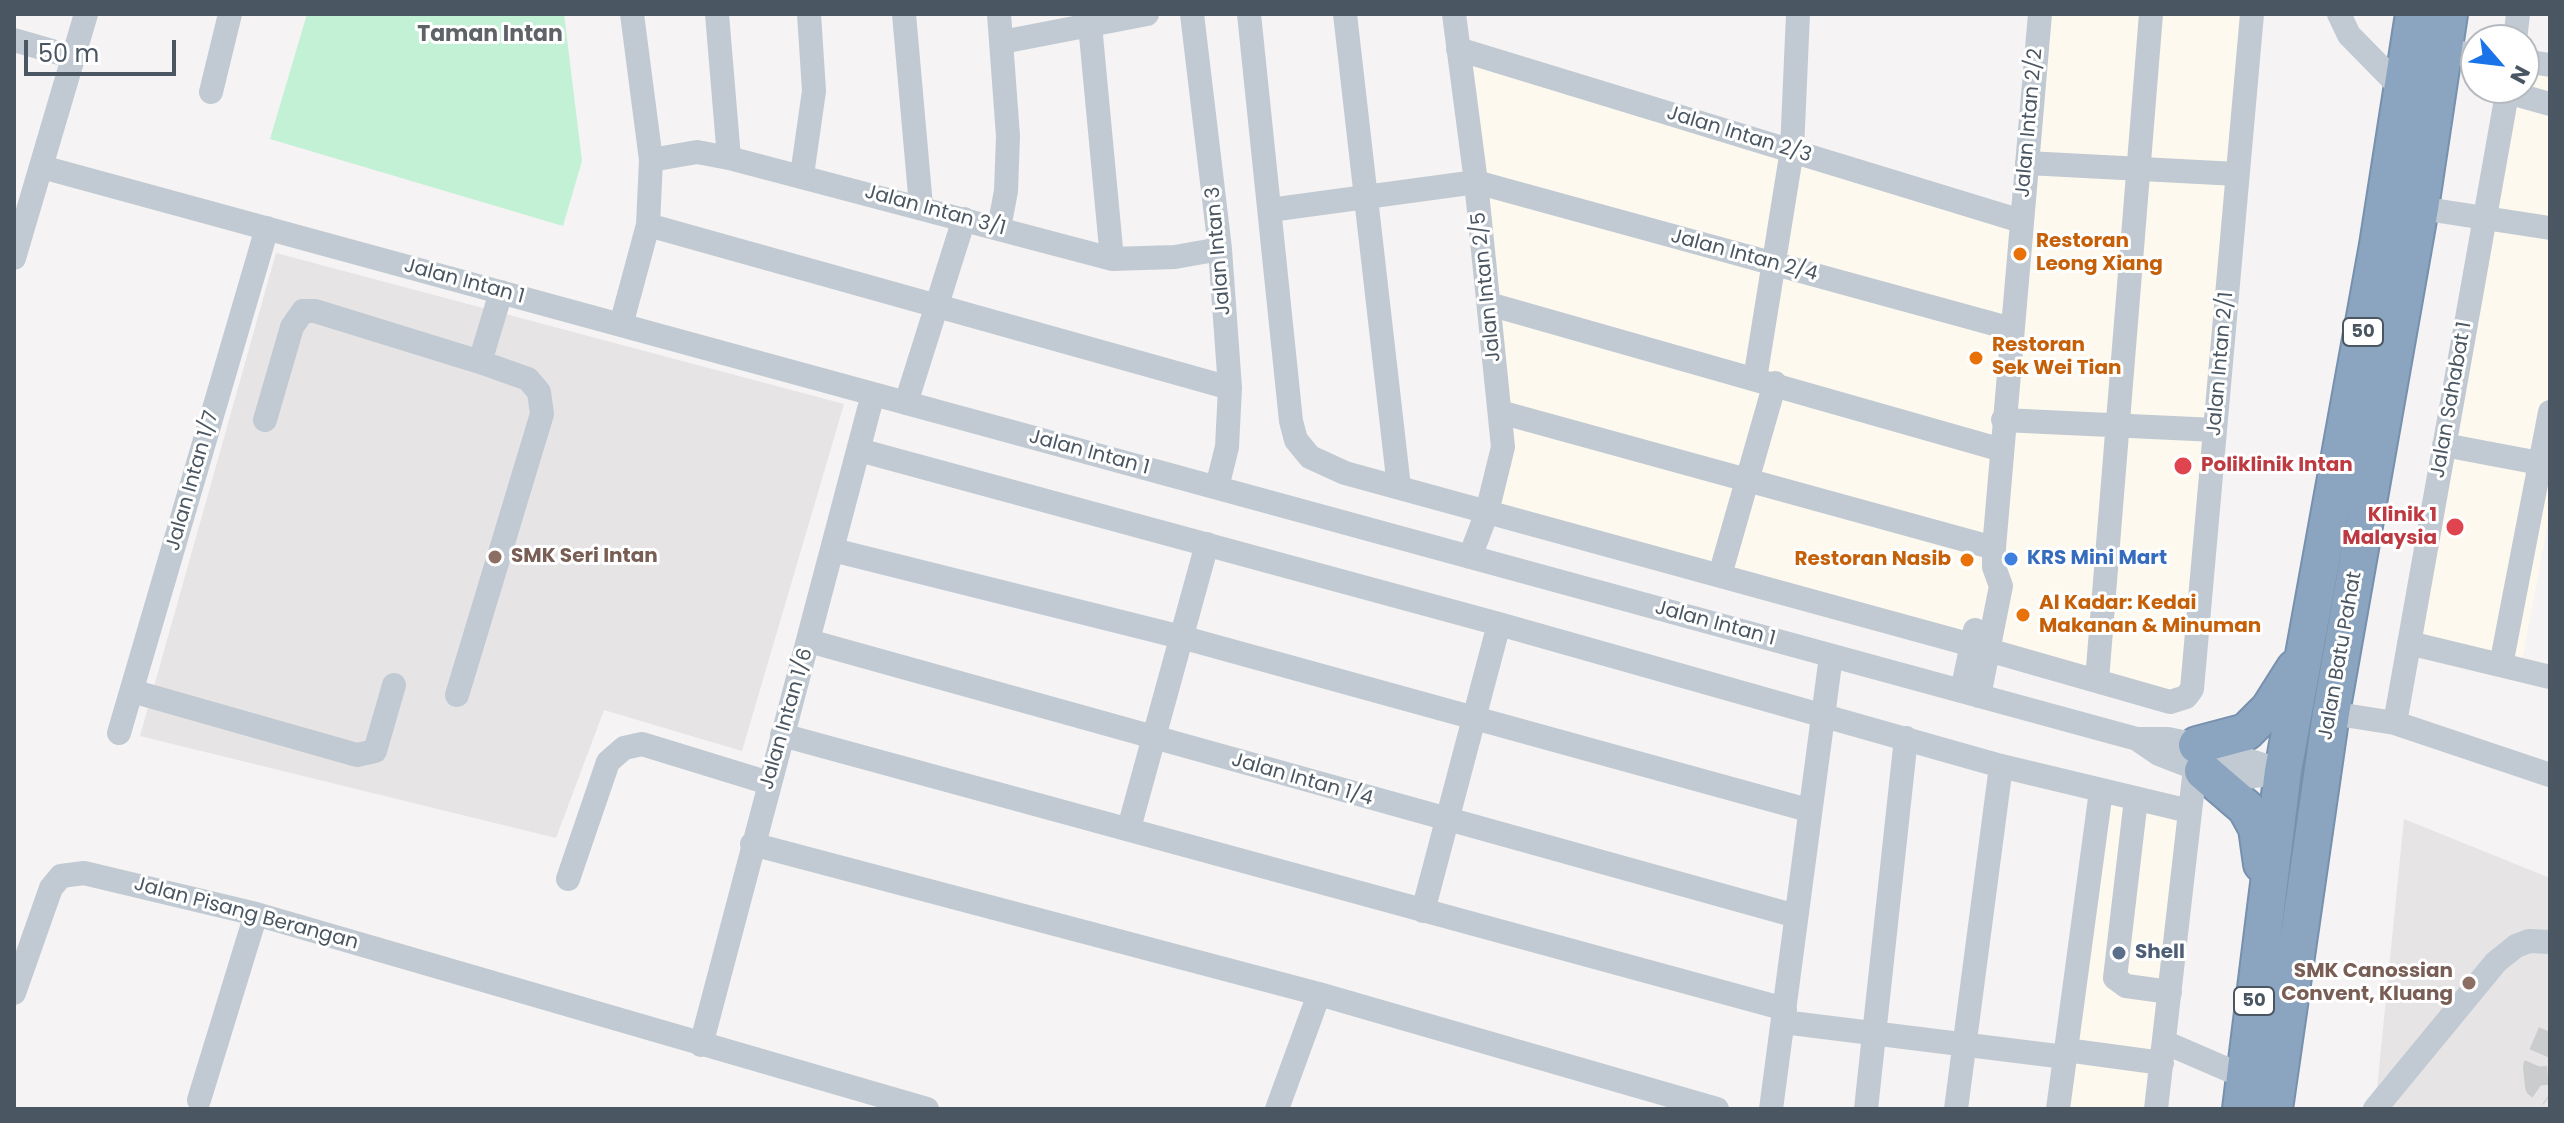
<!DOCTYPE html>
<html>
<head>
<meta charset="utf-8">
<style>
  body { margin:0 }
  #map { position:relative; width:2564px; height:1123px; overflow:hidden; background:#f5f3f3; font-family:Poppins,sans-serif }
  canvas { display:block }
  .frame { position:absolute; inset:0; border:16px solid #4a5661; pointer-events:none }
  .north { position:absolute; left:2460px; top:24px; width:80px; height:80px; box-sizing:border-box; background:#fff; border:2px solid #b7bbc0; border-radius:50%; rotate:118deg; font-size:22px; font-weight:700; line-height:32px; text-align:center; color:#4a5661 }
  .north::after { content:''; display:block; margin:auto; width:28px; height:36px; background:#1a73e8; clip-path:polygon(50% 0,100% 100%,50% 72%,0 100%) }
  .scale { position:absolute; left:24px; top:40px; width:152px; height:36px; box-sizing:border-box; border:4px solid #4a5661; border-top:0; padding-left:10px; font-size:24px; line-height:28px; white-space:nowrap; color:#4a5661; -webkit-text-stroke:6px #fff; paint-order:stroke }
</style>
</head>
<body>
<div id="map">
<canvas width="2564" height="1123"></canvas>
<div class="frame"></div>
<div class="north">N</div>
<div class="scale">50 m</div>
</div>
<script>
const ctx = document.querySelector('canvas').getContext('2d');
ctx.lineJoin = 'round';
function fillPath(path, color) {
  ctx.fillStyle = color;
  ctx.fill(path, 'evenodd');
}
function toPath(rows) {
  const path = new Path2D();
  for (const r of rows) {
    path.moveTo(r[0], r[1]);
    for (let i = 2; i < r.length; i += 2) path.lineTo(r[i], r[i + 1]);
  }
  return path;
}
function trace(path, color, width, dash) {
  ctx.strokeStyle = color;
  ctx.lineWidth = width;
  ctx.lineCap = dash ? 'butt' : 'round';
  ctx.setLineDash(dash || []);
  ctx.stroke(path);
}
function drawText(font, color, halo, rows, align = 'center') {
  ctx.font = font + ' Poppins,sans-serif';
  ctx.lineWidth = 6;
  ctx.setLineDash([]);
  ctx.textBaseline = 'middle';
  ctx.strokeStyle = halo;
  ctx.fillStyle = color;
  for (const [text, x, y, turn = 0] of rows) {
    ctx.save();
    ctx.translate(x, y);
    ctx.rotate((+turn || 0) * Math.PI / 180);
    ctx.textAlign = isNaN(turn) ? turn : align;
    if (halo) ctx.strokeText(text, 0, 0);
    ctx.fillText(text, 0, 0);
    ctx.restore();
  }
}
fillPath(toPath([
  [2031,14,2259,14,2178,711,1477,516,1495,446,1448,40,2013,211],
  [2524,56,2550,60,2550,512,2519,676,2414,650,2516,88,2524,88],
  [2096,798,2181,818,2149,1109,2053,1109]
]), '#fdf9ef');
fillPath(toPath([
  [276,253,844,404,742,751,604,710,556,838,140,736],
  [2404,819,2550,878,2550,1109,2375,1109]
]), '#e6e4e5');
fillPath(toPath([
  [307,14,564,14,582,161,563,226,270,139]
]), '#c3f1d5');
trace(toPath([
  [2550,1032,2535,1067,2537,1086,2550,1095]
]), '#caccce', 24, [24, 12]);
const highway = toPath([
  [2197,745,2246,732,2269,709,2295,668],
  [2203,771,2246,808,2257,828,2262,864],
  [2241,1109,2283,771,2378,245,2414,14],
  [2274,1109,2331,713,2420,208,2449,14]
]);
trace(highway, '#7690ad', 40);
trace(toPath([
  [717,14,729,158],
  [904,14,921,206],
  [999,14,1008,136,1006,191,999,228],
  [1089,14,1112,259],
  [1192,14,1220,249,1230,388,1227,447,1217,487],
  [1249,14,1291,421,1296,440,1310,457,1345,473,1972,645],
  [1345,14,1399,487],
  [1454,14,1476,182,1503,447,1487,512,1470,557],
  [2339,14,2349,35,2404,91],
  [14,40,73,57],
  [2515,40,2518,14],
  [1002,42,1147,14],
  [1458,49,2021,221],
  [2444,51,2476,55],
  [2524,61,2550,65],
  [211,92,230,14],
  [2507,92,2550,104],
  [651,160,697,152,729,158,1112,259,1175,257,1220,249],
  [2027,163,2237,174],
  [42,167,2137,739,2168,739,2197,745,2283,771],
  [802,175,814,91,809,14],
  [2420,208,2550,228],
  [1270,210,1476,182,2012,329],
  [648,225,1230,388],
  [14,258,86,14],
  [1489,304,2002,450],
  [621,325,648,225,651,160,632,14],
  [1755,379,1792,150,1798,14],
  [906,403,964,219],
  [1500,412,1994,548],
  [265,420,292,327,303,311,315,311,480,362,501,292],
  [2003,420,2215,430],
  [2444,445,2550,465],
  [859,450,1499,624,2001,766,2189,811],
  [833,550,1181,637,1808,810],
  [1720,575,1775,383],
  [809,641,1796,916],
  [2409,643,2550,677],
  [1988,650,2170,702,2186,697,2192,689,2252,14],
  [2501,665,2550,412],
  [2097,680,2151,14],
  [132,691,357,755,375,751,394,685],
  [1962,691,1975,630],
  [457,695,542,414,539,392,528,379,480,362],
  [1979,696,2001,586,1994,567,1994,548,2040,14],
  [2331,713,2395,723,2550,775],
  [2395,723,2508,88],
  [119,733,267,228],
  [782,735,1785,1009],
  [2137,739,2159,754,2203,771,2248,777,2282,772],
  [2136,799,2115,978,2126,986,2170,992],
  [1129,828,1207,544],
  [752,844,1319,994,1717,1109],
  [568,879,608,762,624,748,642,744,769,783],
  [1423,911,1499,624],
  [14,993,51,888,61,876,84,873,256,914,927,1109],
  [1783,1022,2065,1057],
  [2164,1042,2245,1077],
  [701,1045,873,394],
  [2066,1050,2162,1063],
  [199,1100,256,914],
  [1277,1109,1319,994],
  [1771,1109,1831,656],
  [1866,1109,1906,738],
  [1956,1109,2001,766],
  [2058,1109,2101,791],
  [2156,1109,2195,768],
  [2375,1109,2496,962,2516,946,2529,941,2550,942]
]), '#c1cad2', 24);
trace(highway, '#8ba5c1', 36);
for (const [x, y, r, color] of [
  [2020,254,8,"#e8710a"],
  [1976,358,8,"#e8710a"],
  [2183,466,10,"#e0444e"],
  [2455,527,10,"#e0444e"],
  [495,557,8,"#8d6e63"],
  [2011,559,8,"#3f7fe0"],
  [1967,560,8,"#e8710a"],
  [2023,615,8,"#e8710a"],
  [2119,953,8,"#5c6f8a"],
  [2469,983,8,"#8d6e63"]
]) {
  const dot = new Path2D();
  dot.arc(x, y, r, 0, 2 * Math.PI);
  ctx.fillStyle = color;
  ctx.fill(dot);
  trace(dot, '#fff', 3);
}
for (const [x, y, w] of [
  [2363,332,40],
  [2254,1001,40]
]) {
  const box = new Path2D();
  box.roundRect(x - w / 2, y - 14, w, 28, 6);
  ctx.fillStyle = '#fff';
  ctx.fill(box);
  trace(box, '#4a5661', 2);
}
drawText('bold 18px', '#4a5661', null, [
  ["50",2363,332],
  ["50",2254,1001]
]);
drawText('20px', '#4a5661', '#fff', [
  ["Jalan Intan 2/2",2030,123,-85],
  ["Jalan Intan 2/3",1739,135,17],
  ["Jalan Intan 3/1",935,211,15],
  ["Jalan Intan 3",1219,251,-95],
  ["Jalan Intan 2/4",1744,256,15],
  ["Jalan Intan 1",464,282,15],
  ["Jalan Intan 2/5",1487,287,-96],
  ["Jalan Intan 2/1",2221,364,-85],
  ["Jalan Sahabat 1",2452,400,-80],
  ["Jalan Intan 1",1089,453,15],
  ["Jalan Intan 1/7",193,481,-74],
  ["Jalan Intan 1",1715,624,15],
  ["Jalan Batu Pahat",2341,656,-80],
  ["Jalan Intan 1/6",787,719,-74],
  ["Jalan Intan 1/4",1302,780,16],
  ["Jalan Pisang Berangan",246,914,15]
]);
drawText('bold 20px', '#c56008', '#fff', [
  ["Restoran",2036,242],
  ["Leong Xiang",2036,265],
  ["Restoran",1992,346],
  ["Sek Wei Tian",1992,369],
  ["Restoran Nasib",1951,560,"right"],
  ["Al Kadar: Kedai",2039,604],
  ["Makanan & Minuman",2039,627]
], 'left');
drawText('bold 20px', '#be3a42', '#fff', [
  ["Poliklinik Intan",2201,466],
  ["Klinik 1",2437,516,"right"],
  ["Malaysia",2437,539,"right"]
], 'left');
drawText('bold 20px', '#785e54', '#fff', [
  ["SMK Seri Intan",511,557],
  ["SMK Canossian",2453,972,"right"],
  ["Convent, Kluang",2453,995,"right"]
], 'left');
drawText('bold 20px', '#366cbe', '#fff', [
  ["KRS Mini Mart",2027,559]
], 'left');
drawText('bold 20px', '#4e5e75', '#fff', [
  ["Shell",2135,953]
], 'left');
drawText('bold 22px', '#5f6368', '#fff', [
  ["Taman Intan",490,35]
]);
</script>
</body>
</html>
